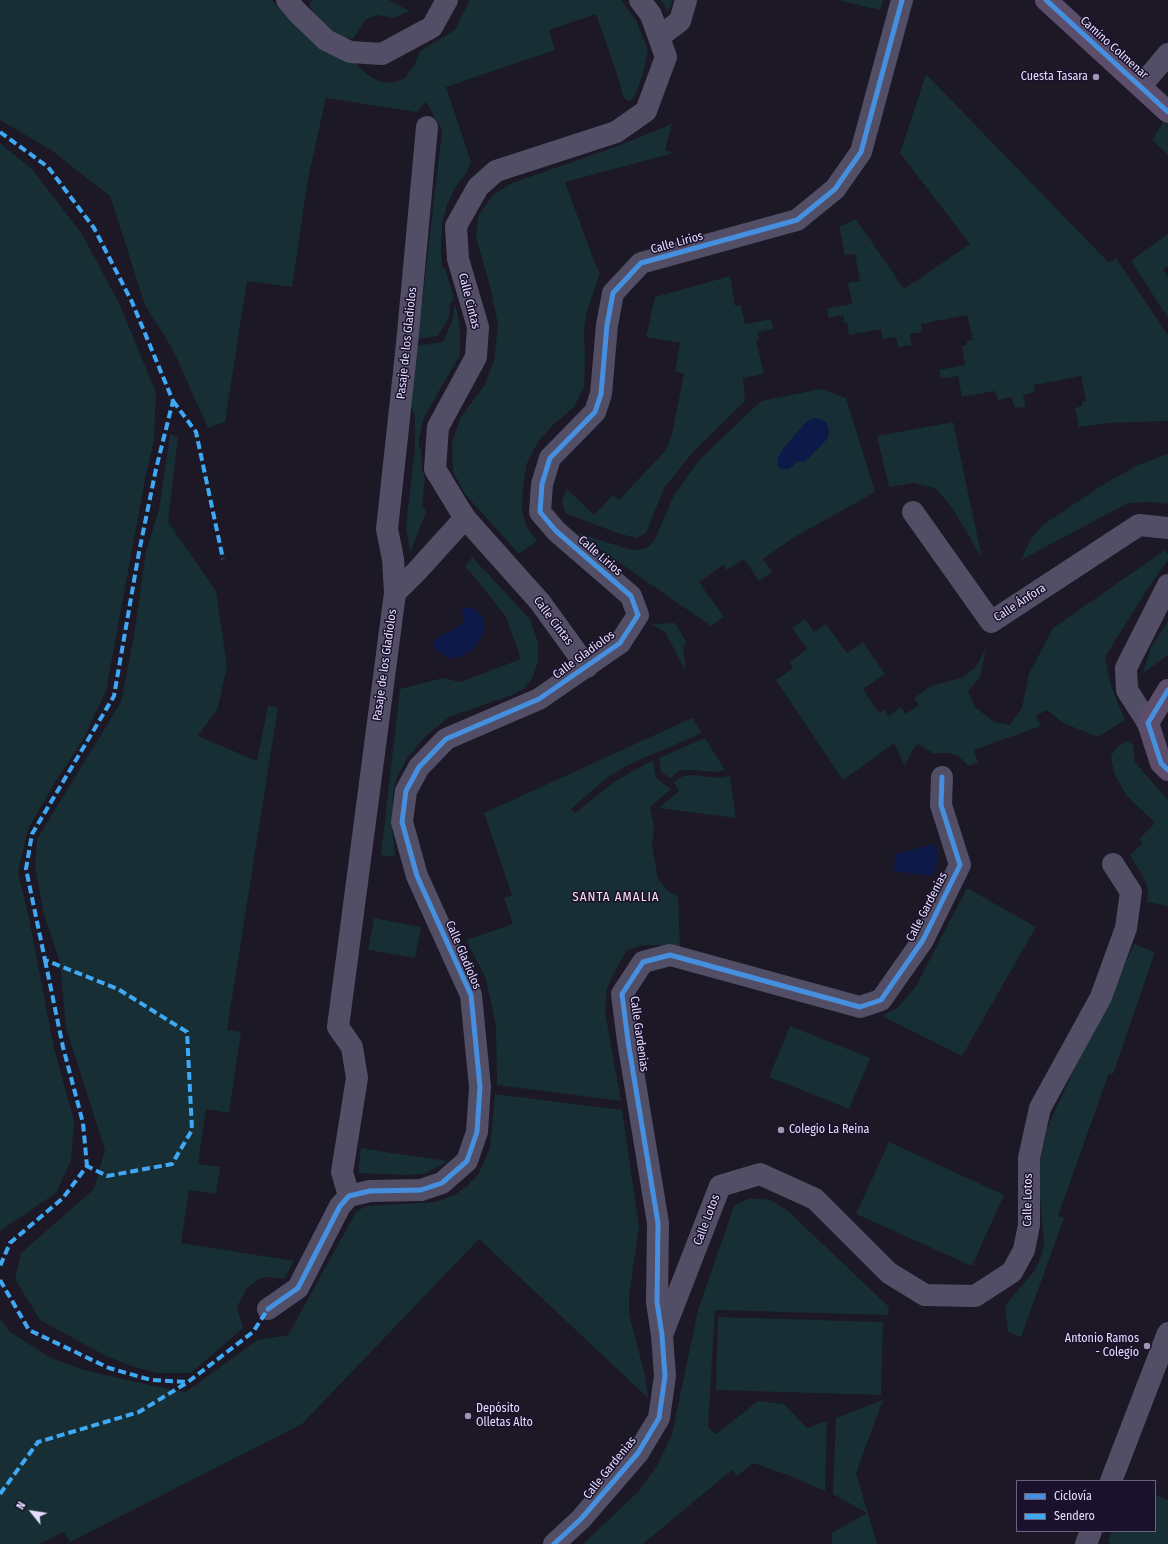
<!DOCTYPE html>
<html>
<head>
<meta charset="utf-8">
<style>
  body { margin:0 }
  #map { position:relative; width:1168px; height:1544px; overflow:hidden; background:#1c1826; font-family:"Fira Sans Condensed",sans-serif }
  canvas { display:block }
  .legend { position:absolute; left:1016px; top:1480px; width:140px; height:52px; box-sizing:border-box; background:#1a122c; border:1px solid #6c6380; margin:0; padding:5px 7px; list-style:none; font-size:12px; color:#e6ddfe }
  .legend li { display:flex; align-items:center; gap:8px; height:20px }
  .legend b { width:20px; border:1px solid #6c6380 }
  .north { position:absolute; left:12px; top:1492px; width:40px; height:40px; -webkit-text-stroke:3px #1a122c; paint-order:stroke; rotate:300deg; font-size:11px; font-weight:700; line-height:16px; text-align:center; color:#e6ddfe }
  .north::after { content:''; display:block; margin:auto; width:14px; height:18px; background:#e6ddfe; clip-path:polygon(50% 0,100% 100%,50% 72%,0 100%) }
</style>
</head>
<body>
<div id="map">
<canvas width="1168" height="1544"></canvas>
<ul class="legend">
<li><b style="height:5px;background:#468fdf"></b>Ciclovía</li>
<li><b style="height:5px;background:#3fa9f5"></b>Sendero</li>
</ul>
<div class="north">N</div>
</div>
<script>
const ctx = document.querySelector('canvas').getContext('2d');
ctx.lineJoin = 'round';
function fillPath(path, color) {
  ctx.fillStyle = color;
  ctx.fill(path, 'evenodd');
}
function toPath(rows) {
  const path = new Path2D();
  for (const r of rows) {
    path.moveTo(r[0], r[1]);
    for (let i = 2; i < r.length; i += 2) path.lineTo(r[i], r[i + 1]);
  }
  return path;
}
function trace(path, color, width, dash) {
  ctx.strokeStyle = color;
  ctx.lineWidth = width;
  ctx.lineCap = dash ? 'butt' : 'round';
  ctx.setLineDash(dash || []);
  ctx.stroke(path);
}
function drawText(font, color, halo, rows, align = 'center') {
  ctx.font = font + ' "Fira Sans Condensed",sans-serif';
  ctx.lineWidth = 3;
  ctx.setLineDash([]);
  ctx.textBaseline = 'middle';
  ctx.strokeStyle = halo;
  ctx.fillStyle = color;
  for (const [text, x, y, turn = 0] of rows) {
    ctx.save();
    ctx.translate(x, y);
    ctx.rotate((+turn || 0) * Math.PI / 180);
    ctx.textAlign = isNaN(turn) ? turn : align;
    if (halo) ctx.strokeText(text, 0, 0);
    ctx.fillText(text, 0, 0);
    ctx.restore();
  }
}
fillPath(toPath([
  [0,0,272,0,284,14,326,49,354,59,359,67,368,75,378,81,392,83,405,78,414,66,420,51,455,30,470,0,621,0,636,20,648,50,644,69,637,91,632,100,627,101,623,96,620,83,596,14,549,30,555,50,446,87,471,162,467,172,454,189,447,205,442,224,441,248,442,268,445,268,454,299,450,303,449,317,438,336,418,339,442,130,426,102,416,112,326,98,308,179,292,287,247,281,225,422,208,428,173,350,145,305,110,196,51,150,0,120],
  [312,0,389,0,409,11,393,18,377,15,365,20,353,39,326,33,309,5],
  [661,0,673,0,668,12],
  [838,0,883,0,880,10],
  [926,74,1109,263,1116,258,1168,335,1168,421,1108,423,1079,427,1075,408,1082,406,1082,402,1086,401,1081,376,1034,385,1035,392,1023,395,1026,407,1015,408,1011,397,998,400,995,391,962,397,958,376,941,379,939,370,965,365,962,346,967,345,967,341,973,340,967,315,921,324,922,332,910,334,912,345,898,347,896,337,883,339,881,329,849,335,847,322,844,323,843,315,829,318,827,308,852,304,848,283,860,281,855,254,845,255,839,227,856,219,904,289,970,244,900,153],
  [1164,121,1168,125,1168,155,1152,140],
  [672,124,665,150,674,153,565,182,594,261,600,273,587,311,584,329,585,359,584,387,574,407,552,426,538,442,527,463,523,486,522,508,526,526,537,541,519,554,464,493,453,471,452,442,461,417,484,386,494,361,498,325,489,282,476,237,479,214,494,194,512,183,618,146],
  [0,143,32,169,82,234,120,305,156,393,154,441,146,474,106,691,84,738,54,784,28,829,18,872,29,918,54,1048,74,1121,71,1161,56,1193,0,1231],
  [1168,234,1168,266,1163,270,1168,277,1168,318,1131,261],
  [730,276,735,306,741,305,745,324,771,319,773,329,758,332,759,339,756,340,764,374,743,378,745,401,693,452,664,488,646,533,636,538,617,533,565,513,562,501,567,489,594,515,613,495,619,500,666,450,671,438,684,374,675,371,680,343,646,337,655,297],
  [456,306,460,329,460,355,424,417,419,439,419,448,421,449,422,468,425,479,422,505,426,512,410,553,406,527,415,448,415,415,411,407,417,346,443,342,453,319,454,308],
  [821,389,846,398,875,492,793,538,763,559,772,572,759,581,744,559,727,570,723,565,699,582,724,617,711,626,575,532,628,549,636,550,647,548,654,541,674,495,700,459,761,401],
  [953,422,970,502,982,558,951,506,935,488,913,483,889,487,877,436],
  [170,434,178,437,168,522,216,591,227,666,218,708,198,736,257,761,268,706,278,707,227,1030,241,1032,229,1113,206,1109,198,1164,220,1167,216,1194,189,1190,181,1243,294,1261,284,1279,269,1277,260,1278,247,1288,237,1307,243,1328,191,1373,156,1373,131,1366,106,1356,40,1320,15,1279,21,1253,94,1189,105,1150,66,1028,60,963,44,914,35,867,37,839,121,702,134,636,146,551,159,510],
  [1168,454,1168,504,1151,502,1128,503,1021,560,1031,538,1044,524,1104,484,1138,465],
  [1165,550,1168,554,1168,560,1146,591,1105,657,1111,686,1125,720,1098,737,1063,723,1047,710,1036,716,1041,726,974,750,978,763,969,766,958,756,949,753,933,753,918,744,913,749,905,766,894,743,843,780,776,680,793,668,790,662,807,649,792,628,805,619,814,632,826,624,847,653,863,642,885,674,863,689,879,713,884,709,889,716,901,707,906,714,919,705,914,698,931,686,963,677,975,668,986,649,980,677,968,691,975,707,994,722,1010,725,1022,708,1029,674,1053,628],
  [472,557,530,619,538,642,538,662,532,679,523,689,512,695,449,717,426,736,408,757,398,775,393,793,392,827,395,857,381,855,400,689,443,678,460,682,521,659,506,617,473,575,465,567],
  [1168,621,1168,655,1143,673,1151,647],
  [675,623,687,643,683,646,686,671,665,632,652,624],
  [692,718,702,733,628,765,608,777,571,809,575,813,614,782,653,760,655,774,657,779,671,789,650,807,654,826,652,846,658,879,668,891,678,896,680,947,666,945,643,945,627,950,616,969,607,988,605,1012,621,1101,497,1085,496,1026,486,979,466,940,513,924,504,898,512,895,484,813],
  [705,738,725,770,717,772,692,770,680,770,670,778,661,772,659,758],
  [1127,741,1133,745,1135,762,1168,800,1168,906,1147,902,1148,889,1143,877,1130,855,1143,843,1139,839,1155,823,1126,795,1114,773,1111,756,1117,747],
  [694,775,719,778,730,776,736,818,659,808,679,791,674,782,683,776],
  [967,888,1036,927,962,1056,882,1016,897,1008,915,988],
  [374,918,421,927,415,958,368,950],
  [1134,944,1155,952,1113,1074,1109,1073,1058,1216,1064,1218,1021,1337,1008,1332,1005,1306,1034,1271,1041,1257,1044,1243,1039,1186,1040,1160,1047,1128,1082,1052,1106,1007],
  [790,1026,870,1058,849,1109,769,1077],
  [495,1094,622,1110,639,1226,629,1296,629,1314,645,1375,648,1398,479,1239,302,1424,70,1542,64,1532,40,1544,0,1544,0,1318,9,1331,51,1358,84,1370,149,1385,186,1392,257,1340,288,1335,356,1212,366,1206,436,1202,456,1194,468,1185,479,1173,490,1148],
  [889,1142,1004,1195,972,1266,856,1214],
  [361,1148,385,1152,448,1161,424,1174,406,1175,358,1173],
  [750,1198,770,1200,787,1210,889,1307,888,1315,715,1310,708,1427,716,1434,758,1401,784,1404,807,1428,827,1421,825,1491,788,1475,753,1463,737,1476,732,1470,643,1544,583,1544,639,1491,658,1464,672,1434,698,1310,734,1206],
  [718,1317,883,1322,881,1395,716,1390],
  [883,1400,856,1473,877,1544,832,1544,832,1533,867,1513,833,1494,836,1418],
  [1155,1494,1168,1500,1168,1544,1111,1544,1108,1540,1112,1531,1155,1531]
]), '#162e34');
fillPath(toPath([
  [815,418,820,419,826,422,829,430,828,438,805,462,798,461,789,469,781,469,778,465,777,460,783,449,807,421],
  [467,607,474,609,481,614,484,619,483,634,473,650,457,658,449,658,435,650,433,646,434,641,437,638,458,627,464,620,462,611,463,608],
  [935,844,938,859,934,871,931,876,894,871,895,854]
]), '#0d1948');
trace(toPath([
  [287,0,297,12,326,40,350,52,382,54,432,27,447,0],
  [659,37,680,21,686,0],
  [1141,86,1168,54],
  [913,512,991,622,1139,525,1168,528],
  [395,593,417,571,465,518],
  [587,667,540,602,465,518,458,507,435,469,438,427,476,357,478,327,458,259,456,226,478,187,496,171,616,132,646,111,666,57,651,15,640,0],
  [1148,723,1127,690,1126,668,1168,585],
  [349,1196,342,1172,357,1078,352,1047,338,1027,395,593,393,559,387,529,407,344,427,127],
  [268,1309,298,1288,340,1206,349,1196,370,1191,421,1190,442,1183,467,1161,477,1132,480,1087,471,995,417,876,402,822,406,791,419,767,446,739,539,699,620,643,638,615,631,596,556,531,540,512,542,484,550,458,595,412,601,394,607,325,613,293,641,263,797,220,835,189,861,152,902,0],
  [662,1335,720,1186,760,1174,815,1199,889,1273,925,1295,975,1296,1012,1272,1024,1250,1029,1225,1029,1158,1040,1108,1101,997,1126,928,1131,892,1113,864],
  [1111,1481,1168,1333],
  [554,1544,581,1519,638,1453,659,1418,665,1376,662,1335,657,1302,658,1223,628,1041,622,994,643,962,670,955,860,1007,881,1000,923,940,960,865,941,805,942,777],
  [1086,1544,1091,1531]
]), '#524e66', 22);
trace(toPath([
  [1046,0,1168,112],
  [1168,690,1148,723,1161,763,1168,770]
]), '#5c4e6b', 22);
trace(toPath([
  [0,132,48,167,94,228,132,302,173,401,156,469,139,552,114,696,32,834,26,869,45,960,118,989,187,1032,192,1130,172,1164,107,1176,87,1166,63,1198,10,1243,0,1266],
  [173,401,196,432,223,559],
  [45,960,63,1047,83,1123,87,1166],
  [0,1280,29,1330,109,1368,151,1380,188,1382],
  [0,1494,38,1442,139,1412,188,1382,253,1332,268,1309]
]), '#3fa9f5', 4, [8, 4]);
trace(toPath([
  [1046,0,1168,112],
  [1168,690,1148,723,1161,763,1168,770],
  [268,1309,298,1288,340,1206,349,1196,370,1191,421,1190,442,1183,467,1161,477,1132,480,1087,471,995,417,876,402,822,406,791,419,767,446,739,539,699,620,643,638,615,631,596,556,531,540,512,542,484,550,458,595,412,601,394,607,325,613,293,641,263,797,220,835,189,861,152,902,0],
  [554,1544,581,1519,638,1453,659,1418,665,1376,662,1335,657,1302,658,1223,628,1041,622,994,643,962,670,955,860,1007,881,1000,923,940,960,865,941,805,942,777]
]), '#468fdf', 5);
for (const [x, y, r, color] of [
  [1096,77,4,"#9f98b2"],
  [781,1130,4,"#9f98b2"],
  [1147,1346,4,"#9f98b2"],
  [468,1416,4,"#9f98b2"]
]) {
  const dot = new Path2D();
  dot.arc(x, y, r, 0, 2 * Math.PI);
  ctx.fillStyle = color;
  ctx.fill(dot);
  trace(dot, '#1a122c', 1.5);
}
drawText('12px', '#e6ddfe', '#1a122c', [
  ["Camino Colmenar",1114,48,42],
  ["Calle Lirios",677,243,-15],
  ["Calle Cintas",469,301,76],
  ["Pasaje de los Gladiolos",407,343,-84],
  ["Calle Lirios",600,556,41],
  ["Calle Ánfora",1020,603,-33],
  ["Calle Cintas",553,621,53],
  ["Calle Gladiolos",584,655,-36],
  ["Pasaje de los Gladiolos",385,665,-82],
  ["Calle Gardenias",927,907,-63],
  ["Calle Gladiolos",463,955,67],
  ["Calle Gardenias",639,1034,82],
  ["Calle Lotos",1028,1200,-89],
  ["Calle Lotos",707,1220,-69],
  ["Calle Gardenias",610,1468,-51]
]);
drawText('12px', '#e6ddfe', '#1a122c', [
  ["Cuesta Tasara",1088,77],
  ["Colegio La Reina",789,1130,"left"],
  ["Antonio Ramos",1139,1339],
  ["- Colegio",1139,1353],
  ["Depósito",476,1409,"left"],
  ["Olletas Alto",476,1423,"left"]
], 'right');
ctx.letterSpacing = '1px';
drawText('13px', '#fedfee', '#1a122c', [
  ["SANTA AMALIA",616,897]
]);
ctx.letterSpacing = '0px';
</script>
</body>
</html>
